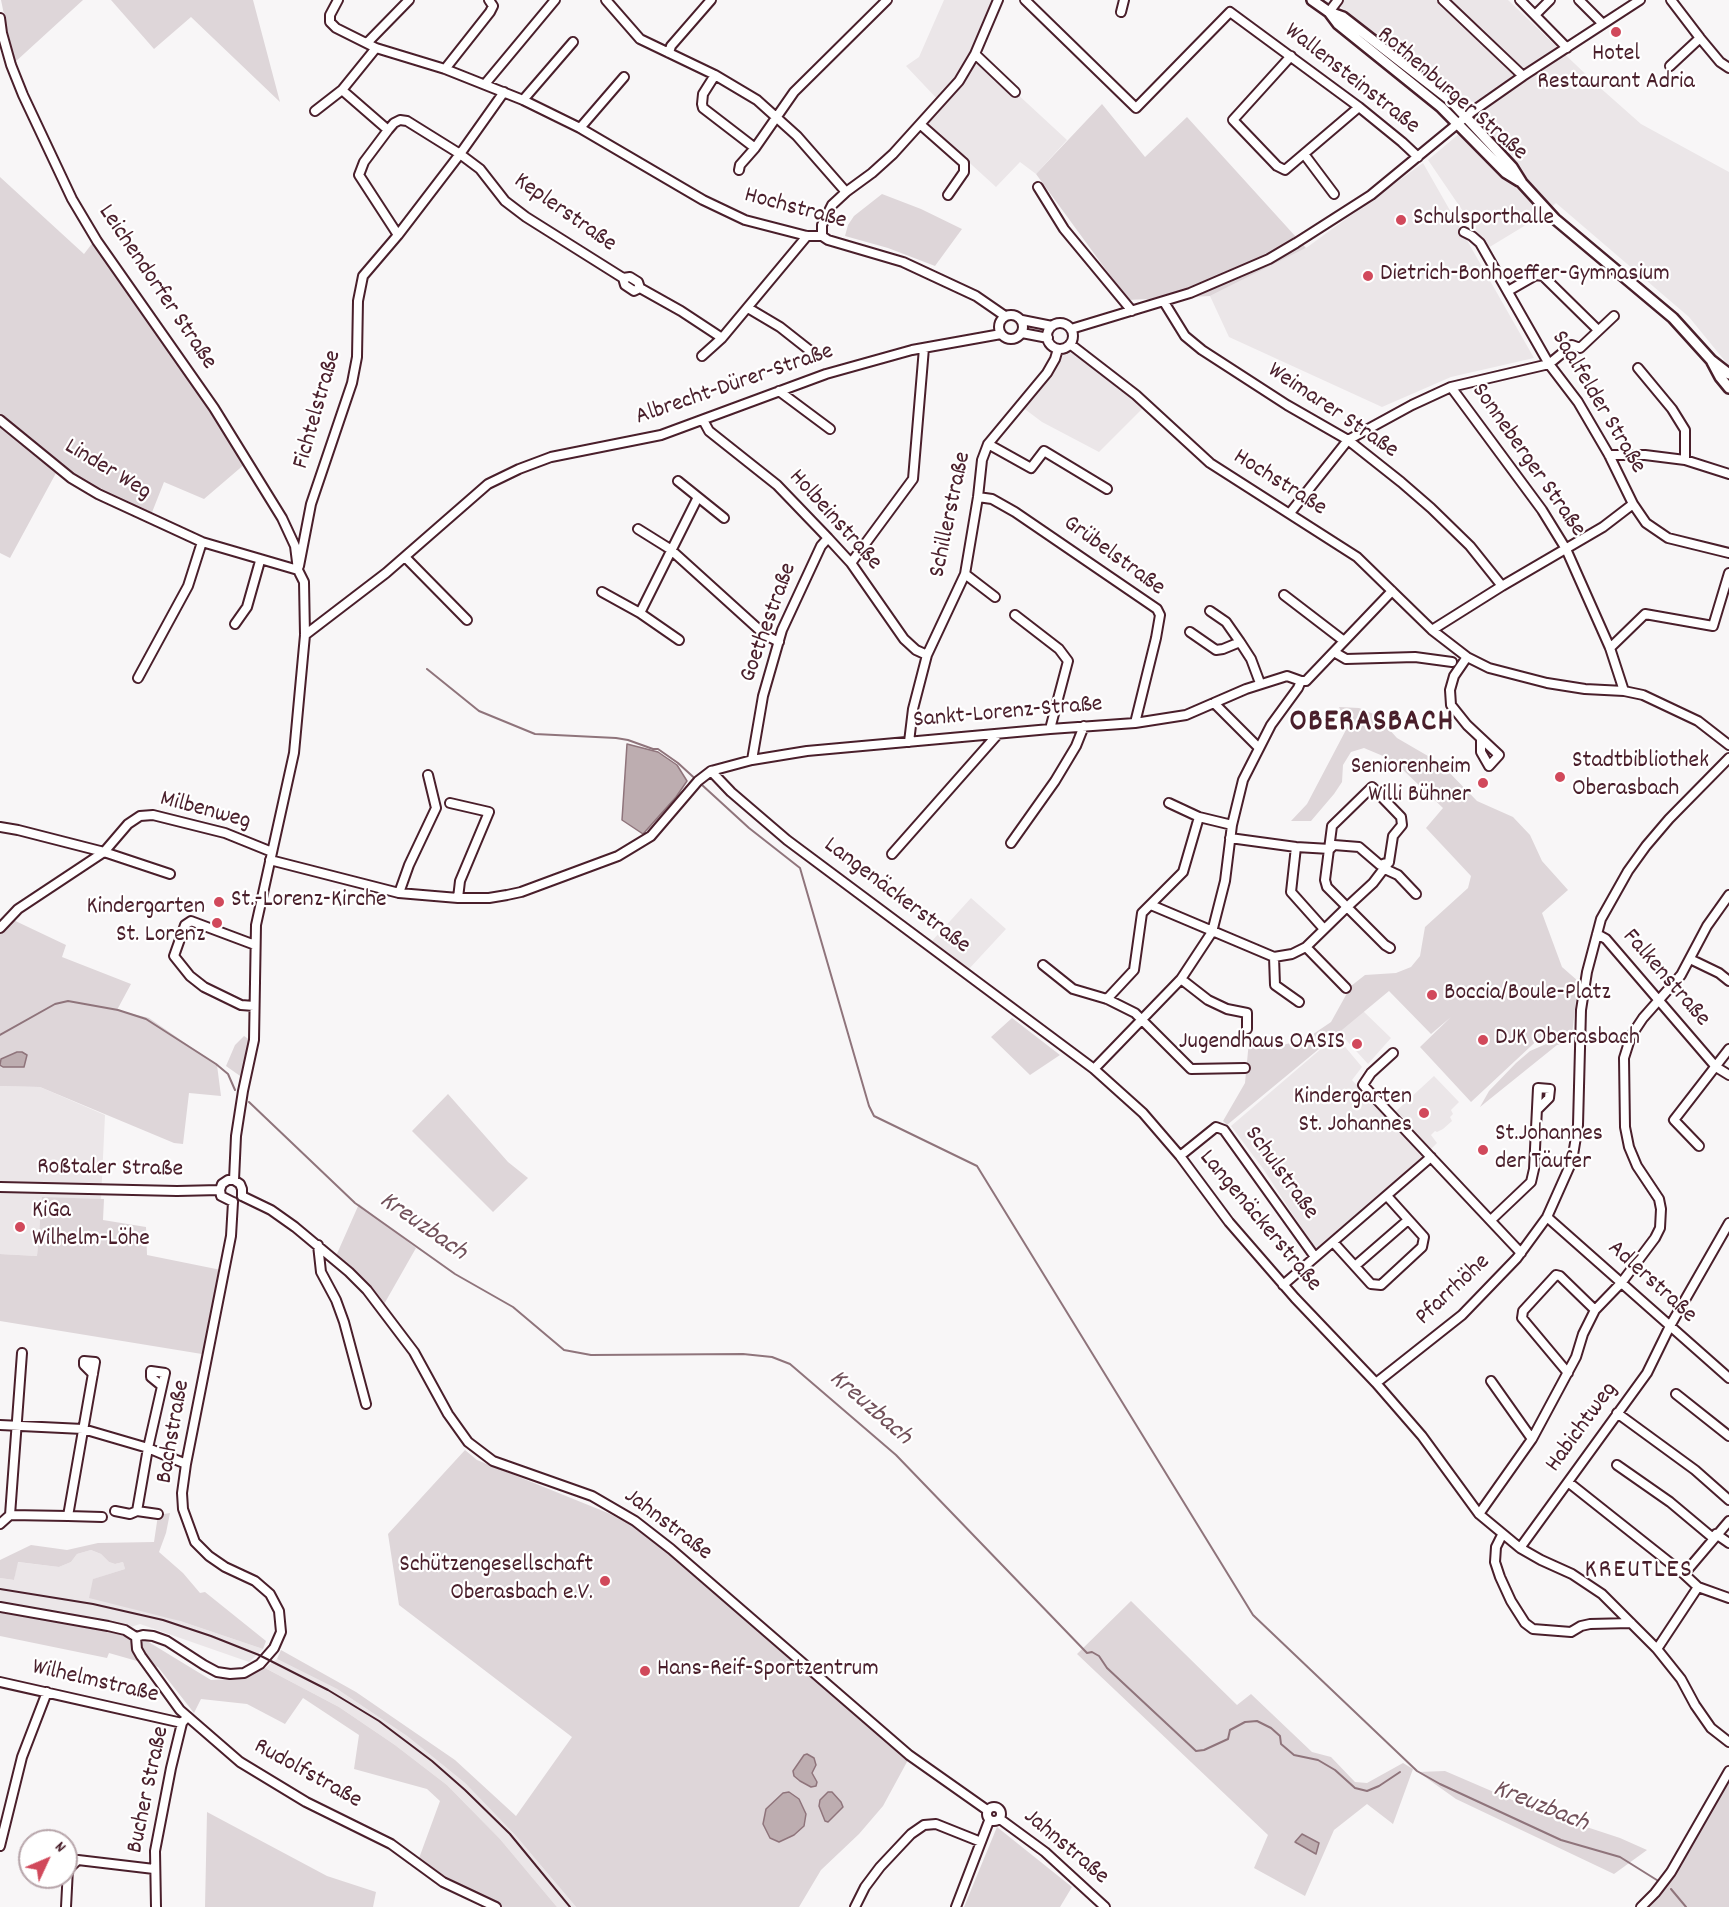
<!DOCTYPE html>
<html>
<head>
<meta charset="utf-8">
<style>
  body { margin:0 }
  #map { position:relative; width:1729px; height:1907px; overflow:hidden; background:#f8f6f7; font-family:Dekko,sans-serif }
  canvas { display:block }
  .north { position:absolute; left:18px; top:1829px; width:60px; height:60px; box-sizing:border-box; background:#fff; border:2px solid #b7a5aa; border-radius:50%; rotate:46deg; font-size:16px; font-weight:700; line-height:24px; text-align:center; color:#4a1f2b }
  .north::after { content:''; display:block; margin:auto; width:21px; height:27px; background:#d1495b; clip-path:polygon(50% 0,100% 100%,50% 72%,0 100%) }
</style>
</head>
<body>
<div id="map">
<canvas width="1729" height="1907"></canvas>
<div class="north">N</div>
</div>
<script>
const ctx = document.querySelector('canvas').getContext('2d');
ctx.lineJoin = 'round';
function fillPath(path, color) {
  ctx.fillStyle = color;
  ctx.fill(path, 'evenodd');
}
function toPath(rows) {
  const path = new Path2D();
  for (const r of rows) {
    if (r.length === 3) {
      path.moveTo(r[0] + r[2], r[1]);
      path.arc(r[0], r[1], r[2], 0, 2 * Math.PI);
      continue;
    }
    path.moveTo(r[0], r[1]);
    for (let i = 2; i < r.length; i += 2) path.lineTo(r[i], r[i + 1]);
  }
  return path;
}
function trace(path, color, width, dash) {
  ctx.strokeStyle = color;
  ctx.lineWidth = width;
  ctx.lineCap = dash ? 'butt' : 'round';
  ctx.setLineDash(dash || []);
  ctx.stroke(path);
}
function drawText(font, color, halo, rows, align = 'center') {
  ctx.font = font + ' Dekko,sans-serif';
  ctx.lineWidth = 4.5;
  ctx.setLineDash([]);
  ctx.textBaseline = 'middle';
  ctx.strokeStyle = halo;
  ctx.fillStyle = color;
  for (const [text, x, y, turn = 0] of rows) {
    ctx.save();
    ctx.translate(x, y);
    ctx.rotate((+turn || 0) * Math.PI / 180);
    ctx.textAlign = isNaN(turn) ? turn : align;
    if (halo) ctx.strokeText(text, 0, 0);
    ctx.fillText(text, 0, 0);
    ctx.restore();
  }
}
fillPath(toPath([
  [944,0,999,0,974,54,1067,140,1036,174,1020,162,996,187,925,122,941,103,906,66,919,57],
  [1332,0,1508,0,1597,85,1641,124,1729,172,1729,366,1689,317,1556,203,1544,214,1488,248,1428,160,1479,117],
  [1423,163,1534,358,1451,377,1382,407,1229,337,1210,296,1306,248],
  [1071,346,1147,404,1099,452,1042,422,1022,407],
  [971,898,1006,929,968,970,931,942],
  [1362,1010,1391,1038,1368,1064,1337,1030],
  [1336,1036,1362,1067,1352,1080,1423,1158,1317,1252,1264,1170,1231,1126],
  [1434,1076,1459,1102,1451,1110,1453,1114,1450,1117,1452,1121,1443,1129,1437,1132,1435,1131,1431,1135,1437,1143,1430,1150,1395,1112],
  [0,1086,40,1087,105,1115,101,1199,42,1198,37,1256,0,1254],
  [91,1550,101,1554,109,1562,115,1564,123,1562,125,1569,94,1579,180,1621,263,1649,249,1662,140,1624,116,1632,11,1612,11,1603,0,1601,0,1578,14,1580,17,1562,59,1567,71,1562,77,1554],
  [277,1659,337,1689,407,1736,465,1783,516,1836,576,1907,557,1907,500,1839,447,1785,395,1745,339,1707,265,1668]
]), '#ebe6e8');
fillPath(toPath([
  [1,0,83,0,14,63],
  [111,0,253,0,280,102,191,17,154,49],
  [1102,104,1145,157,1187,117,1306,248,1210,296,1128,300,1036,174],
  [0,177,84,254,94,241,246,463,204,499,164,482,149,520,56,473,10,558,0,553],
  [882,194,921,209,962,229,935,266,888,248,845,236,848,225,854,216],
  [1339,707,1359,708,1376,715,1397,738,1440,763,1477,801,1513,817,1530,835,1542,861,1568,890,1542,913,1562,967,1578,981,1571,1044,1557,1045,1480,1107,1489,1091,1516,1063,1530,1051,1553,1041,1545,1033,1471,1102,1420,1047,1451,1017,1431,1034,1389,991,1227,1125,1223,1121,1245,1083,1249,1041,1275,1046,1303,1041,1331,1022,1351,986,1365,975,1396,973,1411,967,1420,956,1425,927,1468,888,1471,876,1426,828,1443,808,1402,769,1383,756,1364,748,1351,752,1343,765,1342,782,1334,794,1311,821,1291,821,1307,804,1348,726],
  [7,917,66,945,62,957,131,984,117,1010,149,1018,217,1065,221,1096,189,1093,183,1144,174,1143,40,1087,0,1086,0,926],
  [1012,1018,1060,1055,1030,1075,991,1037],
  [244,1036,250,1040,243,1078,226,1066,235,1045],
  [448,1094,508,1162,528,1178,493,1212,412,1131],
  [42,1197,104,1199,103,1220,146,1227,147,1255,226,1271,208,1355,0,1321,0,1254,37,1256],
  [359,1204,416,1248,383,1306,336,1256],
  [465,1450,477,1460,608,1513,642,1531,908,1760,883,1806,859,1834,821,1870,799,1907,576,1907,516,1836,465,1783,407,1736,337,1689,277,1659,281,1650,356,1692,455,1760,516,1816,572,1737,399,1605,388,1534],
  [170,1513,166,1533,159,1552,183,1573,200,1593,205,1592,266,1641,263,1649,180,1621,89,1598,93,1579,125,1569,123,1562,115,1564,109,1562,101,1554,91,1550,77,1554,71,1562,59,1567,18,1562,14,1580,0,1578,0,1560,31,1545,67,1550,98,1543,154,1542,158,1515],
  [0,1601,12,1603,11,1612,116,1632,147,1641,211,1680,236,1679,265,1668,339,1707,395,1745,447,1785,500,1839,557,1907,501,1907,418,1861,440,1801,427,1789,354,1769,359,1735,303,1698,285,1724,247,1704,201,1699,194,1713,158,1667,109,1653,107,1658,0,1636],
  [1131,1601,1237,1705,1251,1694,1312,1752,1331,1757,1355,1782,1367,1783,1403,1763,1413,1769,1393,1824,1367,1804,1334,1830,1305,1896,1254,1868,1268,1835,1077,1654],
  [1729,1770,1729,1907,1646,1907],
  [1445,1771,1538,1811,1620,1838,1647,1850,1614,1874,1456,1799,1418,1772],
  [207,1812,327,1876,376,1892,373,1907,205,1907],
  [997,1827,1072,1887,1060,1907,964,1907]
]), '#ded6d9');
const water = toPath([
  [627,744,658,752,677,765,687,781,676,797,643,834,622,820,627,744],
  [17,1052,22,1052,27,1055,24,1067,3,1067,0,1065,1,1059,17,1052],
  [807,1754,814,1758,816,1765,812,1773,817,1782,816,1786,811,1787,800,1781,794,1776,793,1771,804,1755,807,1754],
  [789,1792,799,1799,806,1814,804,1826,794,1835,779,1842,770,1838,763,1824,766,1809,783,1793,789,1792],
  [828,1792,832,1792,841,1802,843,1807,828,1822,825,1821,819,1806,820,1800,828,1792],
  [1302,1834,1319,1843,1316,1854,1295,1842,1302,1834]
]);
fillPath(water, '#bdadb0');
trace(water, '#8f747b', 1.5);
trace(toPath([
  [427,669,479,711,535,734,616,738,628,740,653,749,658,749,678,763,749,828,800,868,869,1106,874,1116,977,1166,1253,1615,1417,1771,1440,1784,1561,1840,1620,1857,1660,1882],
  [0,1035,55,1004,68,1001,118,1010,146,1019,216,1064,228,1074,235,1090],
  [249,1102,355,1203,455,1274,513,1307,564,1350,591,1355,743,1354,772,1357,790,1364,896,1455,1087,1653,1092,1652,1099,1656,1107,1668,1196,1751,1204,1750,1228,1739,1230,1730,1245,1722,1257,1721,1271,1728,1280,1736,1281,1744,1294,1755,1318,1760,1335,1770,1355,1788,1367,1791,1379,1786,1400,1772],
  [1671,1889,1686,1907]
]), '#8f747b', 2);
const minor = toPath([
  [338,0,330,15,330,22,336,28,376,48,445,69,523,100,580,128,703,200,745,220,807,236,822,236,828,240,903,262,976,296,1005,316],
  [606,0,640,39,715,75,757,100,797,136,846,192],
  [1025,0,1136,108,1230,12,1359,107,1402,142,1418,157],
  [1443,0,1523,76],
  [1520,0,1567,48],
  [1579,0,1603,24],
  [1671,0,1700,38,1720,62,1729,68],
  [1121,12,1124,0],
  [1329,12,1338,0],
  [1535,15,1550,0],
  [0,18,2,33,11,65,23,95,72,199,97,241,214,408,282,518,295,546,298,570,304,582,305,635,294,753,256,925,254,1040,243,1091,236,1136,234,1180],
  [367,43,409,0],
  [669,53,671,46,711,0],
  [975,54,1015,92],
  [1291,56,1233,120,1277,166,1285,170,1359,107],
  [1670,66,1700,38],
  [445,69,490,12,493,6,489,0],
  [715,75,703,94,702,104,703,108,755,148],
  [485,84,555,0],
  [342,90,388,130,394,123,400,120,407,121,460,154,480,169,505,201,526,217,623,278,625,285,634,291,640,288,681,311,722,338],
  [523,100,573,42],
  [315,111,342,90,376,48],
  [921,125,964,163,964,172,948,195],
  [580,128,624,77],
  [388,130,364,162,359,175,398,235],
  [1304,154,1334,194],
  [739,170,740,165,755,148,794,92,887,0],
  [1038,187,1064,229,1132,311],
  [1464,232,1472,236,1480,243,1549,364,1578,402,1609,455,1633,504,1646,523,1668,538,1729,553],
  [822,236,822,225,832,205,846,192,872,173,893,154,959,81,975,54,998,0],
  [623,278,630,277,638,282,640,288],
  [1508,291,1536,275,1543,276,1598,330],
  [1164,302,1185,336,1202,350,1287,405,1348,440,1401,482,1431,508,1470,546,1502,586],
  [748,308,780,327,813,353],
  [1011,327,12],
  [1022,320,1052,326],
  [1060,336,13],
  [1071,329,1190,293,1269,259,1296,243,1371,195,1473,111,1523,76,1640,0],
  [1022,333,1048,338],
  [1070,344,1136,395,1210,463,1357,557,1432,630,1467,657,1489,668,1547,683,1585,689,1624,691,1643,695,1698,721,1729,745],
  [702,356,722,338,807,236],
  [1638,368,1672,409,1685,430,1685,460],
  [1451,387,1542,510,1566,549,1610,648,1624,691],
  [779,391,830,429],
  [0,420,71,478,98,494,202,542,298,570],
  [703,420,709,431,777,485,828,538,851,563,904,639,916,650,927,655],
  [988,444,1031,468,1044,451,1107,489],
  [1609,455,1645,455,1685,460,1729,474],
  [678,481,724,518],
  [978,497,992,499,1015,512,1157,609,1160,615,1156,638,1135,723],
  [1290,513,1348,440,1412,405,1451,387,1549,364,1572,345,1580,348,1614,316],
  [638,529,670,549,765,635,779,642],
  [405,557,467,620],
  [851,563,913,479,924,348],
  [299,566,311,504,352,383,357,357,358,301,363,276,398,235,460,154,504,92],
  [965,574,995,597],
  [602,592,640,613,679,640],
  [1284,595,1344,641],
  [1210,611,1226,622,1240,642,1251,659,1260,683],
  [640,613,698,497],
  [1015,615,1059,649,1068,661,1050,729],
  [235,624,247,607,260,561],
  [1432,630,1502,586,1603,527,1633,504],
  [1190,632,1216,650,1223,649,1240,642],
  [305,635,386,573,488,484,519,469,551,457,661,435,826,374,912,350,1001,334],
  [1610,648,1645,614,1713,626,1729,573],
  [1334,652,1346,659,1415,657,1452,662],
  [1467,657,1454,676,1450,690,1451,705,1467,725,1499,755,1489,766,1481,752,1481,739],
  [138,678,188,586,202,542],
  [1214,703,1258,747],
  [909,742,913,709,927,655,965,574,978,497,982,460,988,444,1047,373,1055,359,1058,349],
  [752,760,763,696,782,630,821,546,828,538],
  [711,771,731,792,787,840,1094,1069,1143,1113,1180,1156,1229,1222,1295,1298,1376,1383,1422,1436,1479,1514,1520,1548,1541,1560,1572,1574,1602,1594,1657,1649,1681,1679,1695,1705,1711,1728,1729,1742],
  [450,803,489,812,460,881,458,898],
  [1169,803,1199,817,1232,825],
  [0,827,18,830,104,852,128,824,140,816,153,815,225,833,272,852],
  [1230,838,1296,847,1330,849,1334,845,1359,847,1380,865,1389,862],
  [1011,843,1055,781,1076,746,1084,726],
  [1296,847,1291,892,1324,929],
  [892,854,998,734],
  [270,860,399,893,458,898,489,898,507,895,521,892,618,856,651,836,698,781,711,771,752,760,807,751,1050,729,1135,723,1186,715,1246,689,1287,676,1301,681],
  [1385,869,1398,875,1416,894],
  [399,893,409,865,436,808,428,775],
  [1151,905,1274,957,1292,954,1306,947,1347,907,1373,883,1389,862,1393,836,1402,825,1401,817,1372,787,1332,826,1325,880,1327,887,1385,945,1390,948],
  [0,928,18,909,104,852,170,874],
  [1597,934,1606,939,1716,1067,1729,1075],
  [1306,947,1346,988],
  [1274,957,1275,985,1299,1002],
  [1690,959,1719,973,1729,981],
  [1043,965,1073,989,1107,999,1135,1013,1191,1069,1245,1068],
  [1181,979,1208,1000,1227,1009,1247,1013,1247,1029],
  [1107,999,1134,970,1142,913,1183,872,1199,817],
  [254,1006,241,1005,204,987,190,976,174,956,185,925,191,921,255,945],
  [1393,1053,1371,1073,1363,1085,1521,1253],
  [1094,1069,1181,979,1212,932,1225,881,1232,825,1243,780,1271,725,1298,688,1301,681,1306,681,1392,591],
  [1699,1146,1674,1120,1729,1049],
  [1180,1156,1216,1127,1224,1130,1315,1257],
  [0,1187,177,1191,220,1190],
  [220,1190,222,1184,228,1180,234,1180,240,1184,242,1189,242,1196],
  [220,1190,221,1196,233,1202],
  [242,1196,271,1210,295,1227,349,1272,367,1290,414,1352,448,1414,468,1442,493,1461,592,1496,635,1521,671,1549,909,1755,987,1810],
  [1547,1217,1729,1378],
  [1491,1220,1531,1182,1534,1169,1538,1088,1550,1089,1549,1098,1537,1110],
  [1333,1242,1371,1284,1381,1285,1422,1247,1424,1237,1387,1196],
  [318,1245,321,1272,336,1300,344,1322,366,1404],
  [1355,1266,1408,1220],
  [1283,1285,1431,1157],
  [22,1353,10,1515,68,1516,95,1362,84,1361,84,1365,93,1374],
  [1568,1373,1522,1318,1523,1311,1556,1275,1560,1276,1595,1310],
  [1491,1381,1532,1439],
  [1376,1383,1462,1315,1517,1258,1547,1217,1572,1161,1578,1125,1581,1010,1587,972,1601,919,1628,871,1646,846,1669,819,1729,758],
  [1676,1394,1729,1436],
  [1617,1413,1695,1470,1729,1500],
  [0,1425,83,1429,148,1448,186,1464],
  [1617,1465,1670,1502,1713,1538],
  [1568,1482,1684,1574,1698,1587,1729,1598],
  [115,1511,130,1514,137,1511],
  [158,1514,137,1511,148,1448,165,1373,151,1371,151,1377,162,1386],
  [1479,1514,1532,1439,1576,1357,1583,1334,1595,1310,1622,1282,1655,1238,1660,1228,1661,1209,1659,1199,1637,1166,1629,1147,1625,1127,1624,1058,1631,1036,1643,1018,1681,975,1707,926,1729,895],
  [68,1516,102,1517],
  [0,1524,10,1515],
  [1716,1534,1729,1543],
  [1502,1535,1496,1547,1495,1562,1500,1577,1511,1601,1525,1623,1533,1629,1571,1632,1581,1626,1590,1624,1631,1623],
  [1520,1548,1647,1373,1670,1326,1729,1223],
  [1684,1574,1729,1521],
  [0,1607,108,1626,125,1630,136,1637],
  [136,1637,143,1635,153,1636,167,1641,204,1665,217,1672,230,1674,244,1673,260,1664,274,1648,281,1632,279,1611,270,1594,255,1581,225,1567,209,1556,195,1542,183,1509,182,1493,186,1464,231,1236,233,1202],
  [136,1637,137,1649,141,1656,180,1710,240,1762,306,1802,391,1844,443,1882,496,1907],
  [1657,1649,1698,1587],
  [0,1682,182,1723],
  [994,1814,7],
  [1000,1819,1045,1852,1105,1907],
  [0,1846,22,1757,47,1692],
  [66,1907,68,1869,78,1860,154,1869],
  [156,1907,155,1851,171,1768,182,1723,187,1717],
  [855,1907,865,1887,880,1867,911,1834,924,1825,936,1824,981,1842],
  [956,1907,989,1821],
  [1641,1907,1655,1893,1671,1872,1729,1771]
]);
const major = toPath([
  [1312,0,1329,12,1343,17,1451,101,1512,167,1522,183,1555,219,1673,318,1711,360,1729,374],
  [1329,12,1338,24,1441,107,1506,173,1519,181],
  [1712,362,1720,377,1729,388]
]);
trace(minor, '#4a1f2b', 12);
trace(major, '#4a1f2b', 14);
trace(minor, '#fff', 8);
trace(major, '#fff', 9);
trace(toPath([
  [0,1589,93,1604,163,1620,211,1636,259,1655,328,1690,379,1721,432,1761,465,1790,510,1834,570,1907]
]), '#4a1f2b', 2);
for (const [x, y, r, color] of [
  [1616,32,6,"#d1495b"],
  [1401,220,6,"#d1495b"],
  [1368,276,6,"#d1495b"],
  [1560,777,6,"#d1495b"],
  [1483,783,6,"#d1495b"],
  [219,902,6,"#d1495b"],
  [217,923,6,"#d1495b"],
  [1432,995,6,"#d1495b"],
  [1483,1040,6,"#d1495b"],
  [1357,1044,6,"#d1495b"],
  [1424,1113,6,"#d1495b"],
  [1483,1150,6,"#d1495b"],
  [20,1227,6,"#d1495b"],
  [605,1581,6,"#d1495b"],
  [645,1671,6,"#d1495b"]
]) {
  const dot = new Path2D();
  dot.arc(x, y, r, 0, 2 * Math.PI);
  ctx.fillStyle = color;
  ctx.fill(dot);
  trace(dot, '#fff', 2);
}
drawText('24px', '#4a1f2b', '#fff', [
  ["Hotel",1616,56,"center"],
  ["Restaurant Adria",1616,84,"center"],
  ["Schulsporthalle",1413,220],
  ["Dietrich-Bonhoeffer-Gymnasium",1380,276],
  ["Stadtbibliothek",1572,763],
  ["Oberasbach",1572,791],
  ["Seniorenheim",1471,769,"right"],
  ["Willi Bühner",1471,797,"right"],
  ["St.-Lorenz-Kirche",231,902],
  ["Kindergarten",205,909,"right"],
  ["St. Lorenz",205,937,"right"],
  ["Boccia/Boule-Platz",1444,995],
  ["DJK Oberasbach",1495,1040],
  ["Jugendhaus OASIS",1345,1044,"right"],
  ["Kindergarten",1412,1099,"right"],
  ["St. Johannes",1412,1127,"right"],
  ["St.Johannes",1495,1136],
  ["der Täufer",1495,1164],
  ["KiGa",32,1213],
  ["Wilhelm-Löhe",32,1241],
  ["Schützengesellschaft",593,1567,"right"],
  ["Oberasbach e.V.",593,1595,"right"],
  ["Hans-Reif-Sportzentrum",657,1671]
], 'left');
drawText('24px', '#4a1f2b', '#fff', [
  ["Wallensteinstraße",1351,80,38],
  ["Rothenburger Straße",1451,95,41],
  ["Hochstraße",795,210,15],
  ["Keplerstraße",564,214,35],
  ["Leichendorfer Straße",156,288,56],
  ["Albrecht-Dürer-Straße",735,386,-19],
  ["Saalfelder Straße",1597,403,59],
  ["Fichtelstraße",319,410,-74],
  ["Weimarer Straße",1332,412,34],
  ["Sonneberger Straße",1527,461,55],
  ["Linder Weg",107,471,31],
  ["Hochstraße",1279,484,32],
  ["Schillerstraße",952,515,-78],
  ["Holbeinstraße",834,521,48],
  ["Grübelstraße",1113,557,36],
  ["Goethestraße",770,623,-70],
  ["Sankt-Lorenz-Straße",1008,714,-5],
  ["Milbenweg",205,812,15],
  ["Langenäckerstraße",896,897,37],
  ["Falkenstraße",1665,979,49],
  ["Roßtaler Straße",110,1170,1],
  ["Schulstraße",1280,1174,54],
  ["Langenäckerstraße",1259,1222,50],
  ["Adlerstraße",1651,1283,42],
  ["Pfarrhöhe",1454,1291,-43],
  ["Habichtweg",1583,1428,-54],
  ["Bachstraße",175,1432,-80],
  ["Jahnstraße",667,1526,37],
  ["Wilhelmstraße",95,1683,13],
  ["Rudolfstraße",307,1775,29],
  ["Bucher Straße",150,1790,-78],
  ["Jahnstraße",1065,1848,40]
]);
drawText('italic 26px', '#72515a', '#fff', [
  ["Kreuzbach",422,1228,35],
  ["Kreuzbach",869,1409,41],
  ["Kreuzbach",1540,1808,22]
]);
ctx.letterSpacing = '1.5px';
drawText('27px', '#4a1f2b', '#fff', [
  ["KREUTLES",1639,1572]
]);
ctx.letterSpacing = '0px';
ctx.letterSpacing = '1.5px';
drawText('bold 30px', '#4a1f2b', '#fff', [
  ["OBERASBACH",1372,725]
]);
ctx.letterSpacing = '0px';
</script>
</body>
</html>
